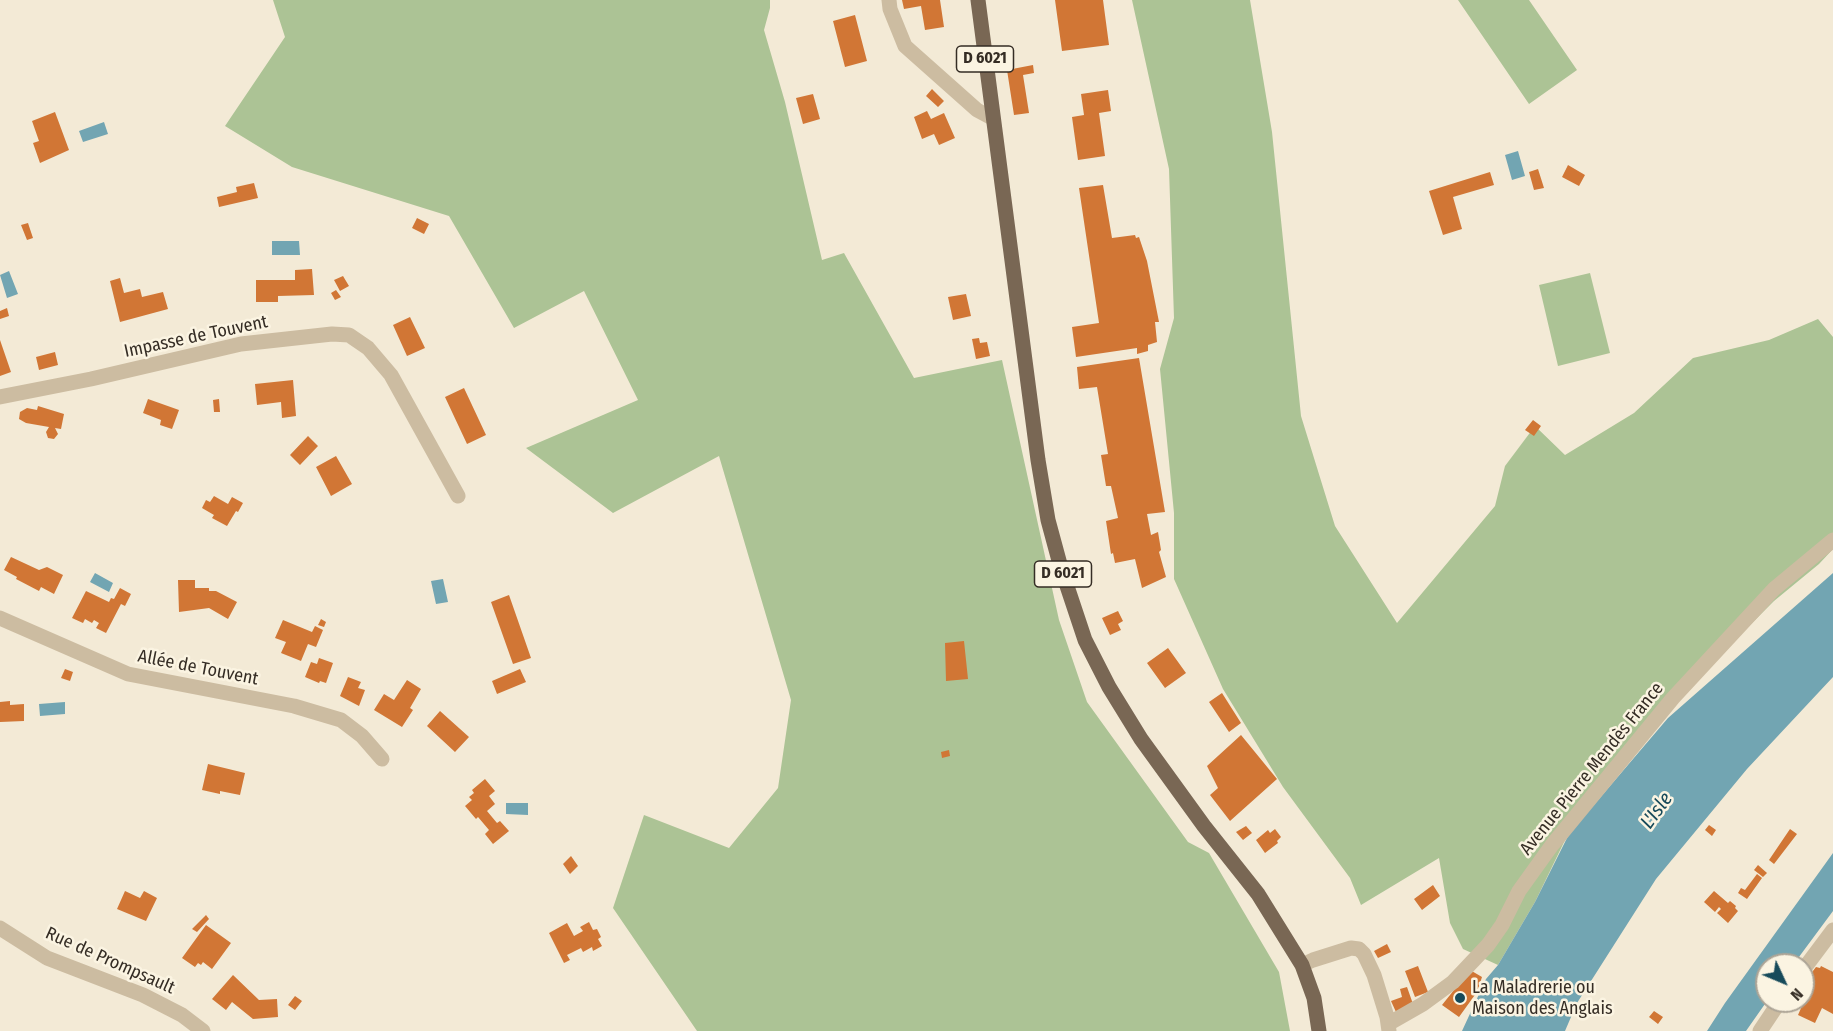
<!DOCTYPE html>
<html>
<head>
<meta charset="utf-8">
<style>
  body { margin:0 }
  #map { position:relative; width:1833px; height:1031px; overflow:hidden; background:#f3ead6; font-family:"Fira Sans Condensed",sans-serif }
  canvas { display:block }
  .north { position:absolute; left:1755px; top:953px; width:60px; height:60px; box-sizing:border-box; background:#fbf4e2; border:2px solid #aca496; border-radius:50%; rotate:134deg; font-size:16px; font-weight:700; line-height:24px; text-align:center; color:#352d25 }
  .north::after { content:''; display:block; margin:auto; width:21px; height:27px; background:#174a5a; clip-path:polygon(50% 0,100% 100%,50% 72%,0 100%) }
</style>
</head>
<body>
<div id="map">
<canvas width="1833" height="1031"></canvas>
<div class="north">N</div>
</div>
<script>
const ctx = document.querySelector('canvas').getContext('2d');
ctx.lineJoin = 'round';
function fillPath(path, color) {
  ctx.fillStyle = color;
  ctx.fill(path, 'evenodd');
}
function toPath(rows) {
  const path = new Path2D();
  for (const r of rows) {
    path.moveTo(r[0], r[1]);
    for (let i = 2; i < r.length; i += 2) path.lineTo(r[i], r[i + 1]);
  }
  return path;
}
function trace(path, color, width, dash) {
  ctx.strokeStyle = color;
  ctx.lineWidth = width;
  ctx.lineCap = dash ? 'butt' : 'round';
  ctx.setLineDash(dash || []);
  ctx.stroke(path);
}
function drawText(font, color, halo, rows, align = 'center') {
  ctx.font = font + ' "Fira Sans Condensed",sans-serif';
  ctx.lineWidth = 5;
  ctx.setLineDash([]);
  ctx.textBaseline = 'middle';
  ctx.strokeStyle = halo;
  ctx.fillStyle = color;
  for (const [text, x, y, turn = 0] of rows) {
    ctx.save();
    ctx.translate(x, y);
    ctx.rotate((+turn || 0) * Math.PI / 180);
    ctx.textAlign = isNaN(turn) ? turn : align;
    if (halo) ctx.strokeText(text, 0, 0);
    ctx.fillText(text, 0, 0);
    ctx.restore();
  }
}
fillPath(toPath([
  [273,0,770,0,770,8,764,30,785,102,822,260,844,253,914,378,1002,360,1059,620,1087,702,1188,842,1209,853,1279,972,1290,1031,697,1031,613,908,644,815,729,848,778,788,791,700,719,456,613,513,526,448,638,400,584,291,514,328,449,216,292,167,225,126,285,37],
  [1132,0,1250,0,1272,132,1301,416,1335,526,1397,623,1495,506,1505,466,1535,426,1565,455,1634,413,1693,358,1769,340,1818,319,1833,337,1833,549,1819,564,1774,601,1722,653,1648,735,1566,838,1535,902,1498,965,1463,949,1450,923,1439,858,1361,905,1350,878,1283,787,1223,689,1174,579,1174,513,1160,369,1174,318,1169,169],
  [1458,0,1529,0,1577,70,1529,104],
  [1590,273,1610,353,1558,366,1539,285]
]), '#acc395');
fillPath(toPath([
  [104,122,108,134,83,142,79,131],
  [1518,151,1525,176,1512,180,1505,155],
  [272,241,299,241,300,255,272,255],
  [9,271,18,294,7,298,0,275],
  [95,573,113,583,109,592,90,582],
  [1833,573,1833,677,1747,769,1656,879,1577,1003,1565,1031,1462,1031,1486,979,1498,965,1535,902,1569,834,1668,718],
  [443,579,448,602,436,604,431,581],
  [65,702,65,714,40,716,39,704],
  [506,803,528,803,528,815,506,814],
  [1833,853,1833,911,1793,965,1767,965,1767,1001,1746,1031,1707,1031,1725,1003]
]), '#72a5b2');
fillPath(toPath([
  [902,0,940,0,944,27,925,30,921,6,904,9],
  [1055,0,1103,0,1109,45,1062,51],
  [855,15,867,61,845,67,833,21],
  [1033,65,1034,73,1023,75,1029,113,1014,115,1007,70],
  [932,89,944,101,938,107,926,96],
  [1108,90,1111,111,1099,113,1105,156,1078,160,1072,117,1084,115,1081,94],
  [813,94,820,119,803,124,796,98],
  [927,111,931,119,944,113,955,138,939,145,934,134,922,139,914,117],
  [55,112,69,150,40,163,33,143,39,141,32,121],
  [1568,165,1585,175,1579,186,1562,177],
  [1538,169,1544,188,1534,190,1529,172],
  [1490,172,1494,185,1453,197,1462,229,1443,235,1429,191],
  [254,183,258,198,219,207,217,197,237,192,236,187],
  [1103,185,1112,238,1135,235,1136,238,1139,237,1147,261,1159,322,1155,322,1157,342,1148,345,1148,351,1137,354,1137,348,1076,357,1072,327,1099,323,1079,188],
  [417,218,429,224,424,234,412,228],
  [28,223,33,238,27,240,21,225],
  [312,269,314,295,278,296,278,302,256,302,256,280,295,280,295,270],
  [343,276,349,286,340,291,334,280],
  [120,278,124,293,140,289,142,297,163,292,168,309,120,322,110,281],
  [336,290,341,297,335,300,331,293],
  [966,294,971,316,953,320,948,297],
  [7,308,9,316,0,319,0,311],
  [410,317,425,348,407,356,393,325],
  [979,338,980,343,987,342,990,356,976,359,972,339],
  [0,340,11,372,0,376],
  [55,352,58,365,39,370,36,357],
  [1139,358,1165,512,1147,514,1151,535,1158,532,1161,550,1159,552,1166,577,1142,588,1135,559,1115,563,1113,553,1111,554,1106,521,1118,518,1111,486,1106,486,1101,455,1108,454,1097,387,1079,389,1077,367],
  [293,380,296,416,282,418,281,402,257,405,255,384],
  [464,388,486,435,467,444,445,397],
  [148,399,179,410,172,429,160,425,161,420,143,413],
  [219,399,220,412,214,412,213,400],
  [38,406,64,414,61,429,55,428,58,434,54,439,48,438,46,432,49,427,26,423,19,419,20,412,27,408,37,410],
  [1533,420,1541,426,1534,436,1525,430],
  [308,436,318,446,300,465,290,455],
  [336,456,352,484,331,496,316,467],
  [214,496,228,504,232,497,243,503,238,512,236,511,227,526,212,518,214,515,202,508,206,500,210,502],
  [11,557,39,570,47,567,63,575,54,594,41,587,39,591,16,579,17,577,4,570],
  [178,580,195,580,195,588,209,588,209,591,216,591,237,602,228,619,209,608,179,612],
  [120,588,131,594,125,606,121,604,106,633,96,628,99,623,94,620,92,623,85,619,83,623,72,618,86,591,109,602,111,598,114,599],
  [509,595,531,658,513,664,491,602],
  [1118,611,1123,621,1118,624,1121,630,1110,635,1102,618],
  [321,619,326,622,324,627,318,625],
  [283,620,312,632,315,626,323,630,316,647,308,644,301,661,281,653,286,642,275,638],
  [964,641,968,679,946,681,945,643],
  [1168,648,1186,673,1165,688,1147,663],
  [319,658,333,663,326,683,320,681,319,683,305,677,311,662,317,664],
  [65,669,73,672,70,681,61,678],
  [520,669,526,682,497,694,492,681],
  [348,677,361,682,358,688,365,690,359,706,340,696],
  [407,680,421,689,410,708,413,710,402,727,374,710,384,694,394,700],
  [1222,693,1241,723,1229,732,1209,702],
  [10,701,10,705,24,704,24,721,0,722,0,702],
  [440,711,469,737,455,752,427,726],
  [1241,735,1277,779,1230,821,1210,795,1218,788,1207,766],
  [949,750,950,756,942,758,941,752],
  [208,764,245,773,240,795,220,791,220,794,202,790],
  [485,779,495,791,489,796,495,804,487,811,497,823,500,821,509,831,493,844,485,834,489,830,478,817,476,819,465,806,472,800,469,797,474,793,472,790],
  [1709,825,1716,830,1712,836,1705,830],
  [1246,826,1252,833,1243,840,1236,832],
  [1275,829,1281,837,1277,841,1278,843,1265,853,1256,840,1268,830,1270,833],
  [1790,829,1797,834,1774,864,1769,860],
  [571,856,578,866,570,874,563,864],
  [1758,865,1767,873,1763,877,1754,870],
  [1757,874,1762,878,1747,899,1738,893,1741,888,1745,890],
  [1433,885,1440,896,1422,910,1414,899],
  [125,891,140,898,144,891,157,898,146,921,117,909],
  [1714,891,1728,903,1730,901,1736,906,1735,908,1738,911,1728,923,1717,913,1721,909,1719,907,1715,912,1704,902],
  [206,915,209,919,197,932,192,929],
  [589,922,593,930,597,929,601,937,598,939,602,946,593,951,592,947,583,952,581,948,567,955,570,960,564,963,549,933,567,923,574,936,583,931,580,927],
  [206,925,231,943,212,969,203,962,201,965,198,963,195,967,182,958],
  [1387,944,1391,952,1378,958,1374,951],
  [1418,966,1428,992,1415,997,1405,971],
  [1821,966,1833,972,1833,1014,1822,1008,1815,1023,1798,1015,1812,983,1806,980,1816,967,1820,968],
  [1470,970,1482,977,1477,992,1459,1017,1442,1005],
  [233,975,259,1000,277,999,278,1017,253,1019,232,1002,226,1010,212,999],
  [1407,987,1413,1004,1396,1012,1391,1001,1402,997,1400,989],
  [295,996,302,1001,295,1010,288,1005],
  [1654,1011,1663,1017,1658,1024,1649,1017]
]), '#d17635');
trace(toPath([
  [889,0,890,9,905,46,977,110,992,118],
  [0,397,91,379,241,344,332,334,349,335,368,348,391,375,458,496],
  [0,618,128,674,294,706,341,720,362,736,382,759],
  [0,928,47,958,143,995,182,1015,203,1031],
  [1302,965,1313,960,1351,948,1359,949,1364,954,1374,975,1387,1017,1389,1031],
  [1803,970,1833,930],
  [1388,1024,1423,1004,1453,982,1488,945,1502,925,1519,891,1552,845,1673,698,1774,589,1833,540],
  [1760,1031,1780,1001]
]), '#ccbca1', 15);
trace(toPath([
  [978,0,1038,460,1048,520,1061,568,1085,640,1109,687,1141,739,1204,826,1258,894,1302,965,1314,998,1319,1031]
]), '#796754', 15);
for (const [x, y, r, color] of [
  [1460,998,6,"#174a5a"]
]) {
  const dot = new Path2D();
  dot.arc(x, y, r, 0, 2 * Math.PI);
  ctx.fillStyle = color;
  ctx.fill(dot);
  trace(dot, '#fbf4e2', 2);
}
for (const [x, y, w] of [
  [985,59,57],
  [1063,574,57]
]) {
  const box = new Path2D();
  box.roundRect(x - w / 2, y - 13, w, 26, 4.5);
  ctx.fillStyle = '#fbf4e2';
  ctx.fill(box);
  trace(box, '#352d25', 1.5);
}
drawText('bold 16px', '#352d25', null, [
  ["D 6021",985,59],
  ["D 6021",1063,574]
]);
drawText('18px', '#352d25', '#fbf4e2', [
  ["Impasse de Touvent",196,337,-12],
  ["Allée de Touvent",198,668,11],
  ["Avenue Pierre Mendès France",1592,769,-51],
  ["Rue de Prompsault",110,961,24]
]);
drawText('18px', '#352d25', '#fbf4e2', [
  ["La Maladrerie ou",1472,988],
  ["Maison des Anglais",1472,1009]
], 'left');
drawText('italic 20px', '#174a5a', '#fbf4e2', [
  ["L'Isle",1657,811,-54]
]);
</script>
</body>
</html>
